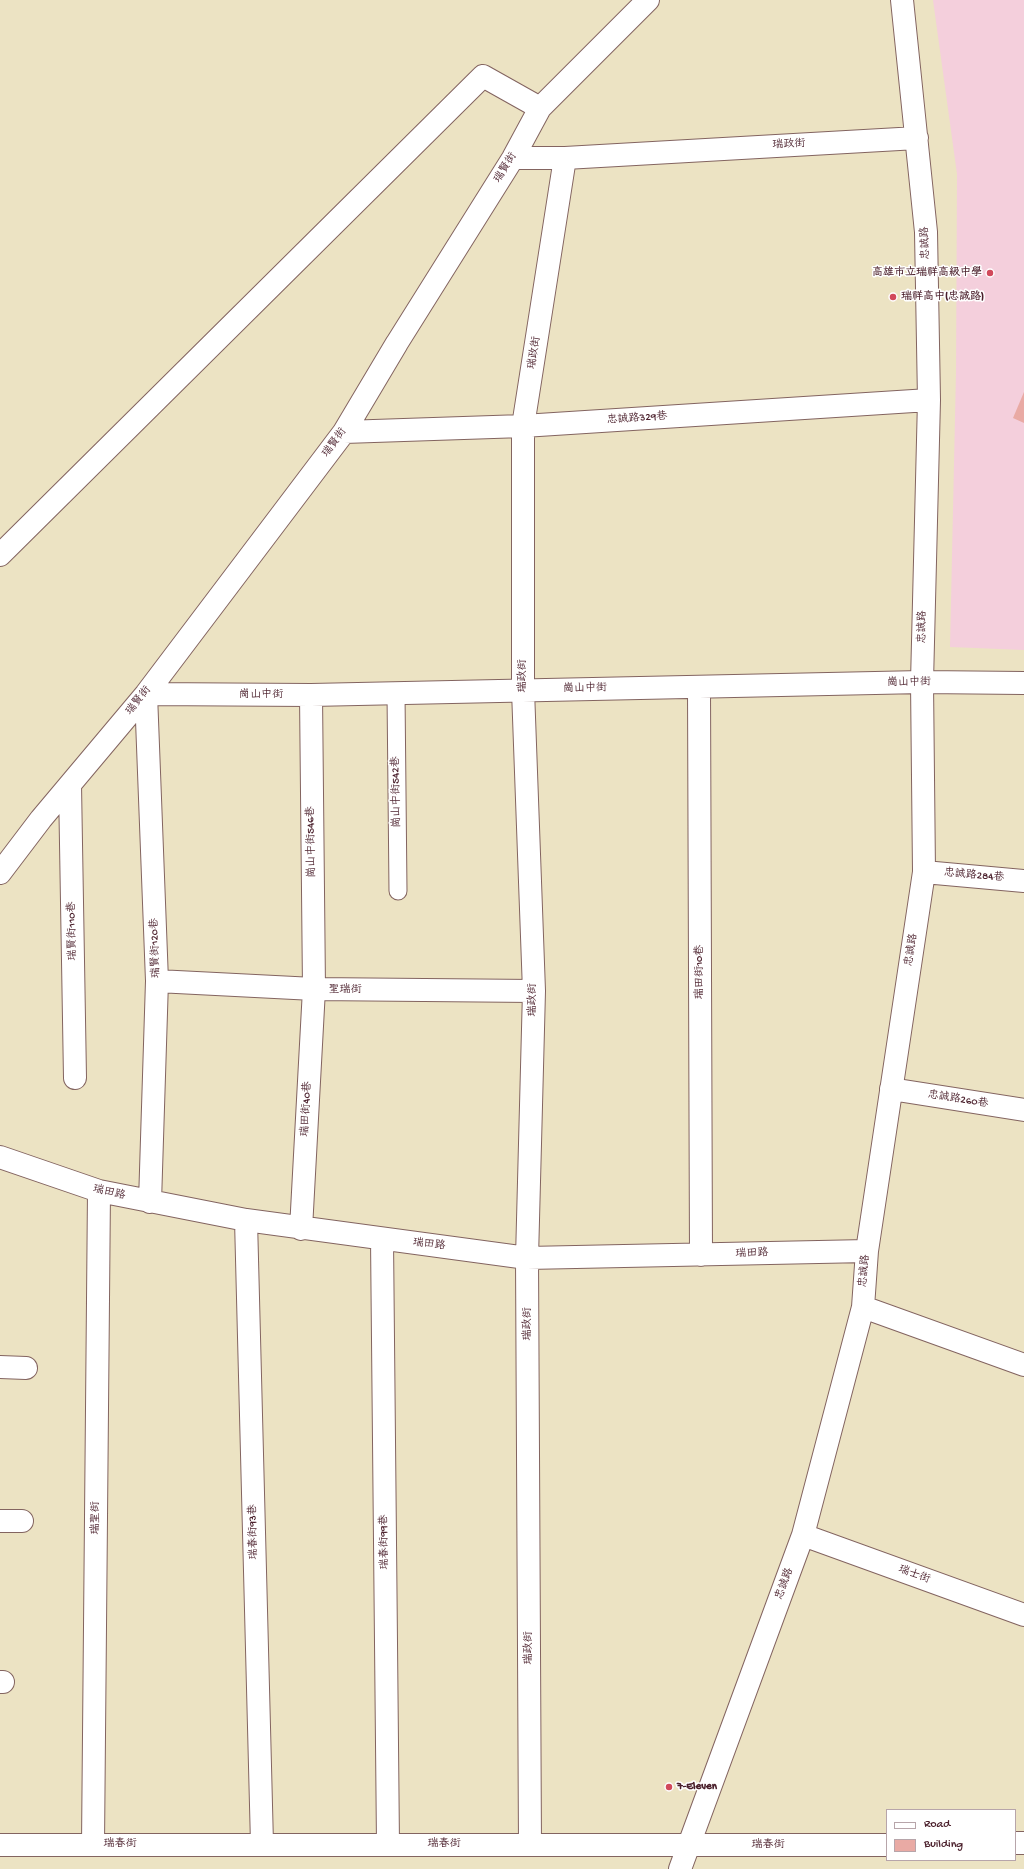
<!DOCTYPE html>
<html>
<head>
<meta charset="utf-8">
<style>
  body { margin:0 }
  #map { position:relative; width:1024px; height:1869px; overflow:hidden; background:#ece3c3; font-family:"Gochi Hand",sans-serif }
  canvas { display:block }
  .legend { position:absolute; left:886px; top:1809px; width:130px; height:52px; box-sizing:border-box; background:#fff; border:1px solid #b7a5aa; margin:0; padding:5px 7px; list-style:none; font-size:12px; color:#4a1f2b }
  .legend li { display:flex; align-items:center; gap:8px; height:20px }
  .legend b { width:20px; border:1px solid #b7a5aa }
</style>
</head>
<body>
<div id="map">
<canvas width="1024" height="1869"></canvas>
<ul class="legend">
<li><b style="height:5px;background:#fff"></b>Road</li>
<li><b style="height:11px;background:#e9aaa4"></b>Building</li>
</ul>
</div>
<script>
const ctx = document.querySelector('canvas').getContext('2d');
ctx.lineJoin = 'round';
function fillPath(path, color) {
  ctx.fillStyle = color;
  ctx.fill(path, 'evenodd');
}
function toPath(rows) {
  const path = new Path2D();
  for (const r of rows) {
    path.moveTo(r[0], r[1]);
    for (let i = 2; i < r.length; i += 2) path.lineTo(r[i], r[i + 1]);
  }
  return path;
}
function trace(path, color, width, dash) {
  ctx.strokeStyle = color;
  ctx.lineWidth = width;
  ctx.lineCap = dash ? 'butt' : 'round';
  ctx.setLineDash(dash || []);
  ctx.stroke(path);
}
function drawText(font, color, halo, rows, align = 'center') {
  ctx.font = font + ' "Gochi Hand","LXGW WenKai TC",sans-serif';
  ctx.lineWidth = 3;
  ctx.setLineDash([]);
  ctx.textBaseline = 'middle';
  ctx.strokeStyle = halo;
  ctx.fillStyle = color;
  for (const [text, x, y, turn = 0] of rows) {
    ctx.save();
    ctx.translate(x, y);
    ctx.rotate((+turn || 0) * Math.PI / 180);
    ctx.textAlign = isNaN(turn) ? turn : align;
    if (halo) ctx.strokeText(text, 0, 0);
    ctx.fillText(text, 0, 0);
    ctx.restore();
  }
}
fillPath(toPath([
  [933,0,1024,0,1024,650,950,647,956,372,957,174]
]), '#f4cfdc');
fillPath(toPath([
  [1024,392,1024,423,1013,418]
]), '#e9aaa4');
const service = toPath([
  [396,693,398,891]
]);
const minor = toPath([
  [513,158,565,158,523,426,523,690,534,991,527,1258,530,1845],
  [565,158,917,138],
  [344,432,523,426,929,400],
  [0,555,483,76,540,108],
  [699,688,701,1255],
  [70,785,75,1078],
  [924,872,1024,881],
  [0,873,41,819,146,694,344,432,397,343,513,158,540,108,648,0],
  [157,981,314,989,534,991],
  [891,1089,1024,1110],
  [0,1157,99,1191,246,1220,527,1258,867,1251],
  [150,1202,157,981,146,694,311,695,922,682,1024,683],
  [246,1220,262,1844],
  [301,1229,314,989,311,695],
  [382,1239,388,1844],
  [863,1307,1024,1365],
  [0,1367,26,1368],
  [0,1521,22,1521],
  [803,1535,1024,1615],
  [0,1682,3,1682],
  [1015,1843,1024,1843],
  [93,1844,99,1191],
  [0,1845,887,1845],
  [680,1869,803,1535,863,1307,867,1251,924,872,922,682,929,400,926,232,902,0]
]);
trace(service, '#836460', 19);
trace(minor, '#836460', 24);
trace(service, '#fff', 17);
trace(minor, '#fff', 22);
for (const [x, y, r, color] of [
  [990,273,4,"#d1495b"],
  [893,297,4,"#d1495b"],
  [669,1787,4,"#d1495b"]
]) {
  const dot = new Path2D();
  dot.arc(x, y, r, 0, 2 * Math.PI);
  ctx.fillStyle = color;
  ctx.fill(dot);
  trace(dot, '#fff', 1.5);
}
drawText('11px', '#4a1f2b', '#fff', [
  ["瑞政街",789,145,-3],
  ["瑞賢街",506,168,-58],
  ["忠誠路",926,243,-92],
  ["瑞政街",535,353,-81],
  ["忠誠路329巷",637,419,-4],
  ["瑞賢街",335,443,-54],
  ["忠誠路",923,627,-89],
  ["瑞政街",523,676,-90],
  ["崗山中街",909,683,-1],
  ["崗山中街",585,689,-1],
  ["崗山中街",261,695],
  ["瑞賢街",139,701,-51],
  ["崗山中街542巷",397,792,-91],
  ["崗山中街546巷",312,842,-91],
  ["忠誠路284巷",974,876,5],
  ["瑞賢街110巷",73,931,-91],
  ["瑞賢街120巷",156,948,-92],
  ["忠誠路",912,950,-81],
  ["瑞田街10巷",700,972,-90],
  ["聖瑞街",345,990],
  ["瑞政街",533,1000,-90],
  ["忠誠路260巷",958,1100,9],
  ["瑞田街40巷",307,1109,-87],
  ["瑞田路",109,1193,13],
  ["瑞田路",429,1245,7],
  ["瑞田路",752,1254,-2],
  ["忠誠路",865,1271,-85],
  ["瑞政街",528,1324,-90],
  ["瑞聖街",96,1518,-90],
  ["瑞春街93巷",254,1532,-91],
  ["瑞春街99巷",385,1542,-91],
  ["瑞士街",914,1575,20],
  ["忠誠路",785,1584,-70],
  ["瑞政街",529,1648,-90],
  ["瑞春街",120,1844],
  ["瑞春街",444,1844],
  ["瑞春街",768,1845]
]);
drawText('bold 11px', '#4a1f2b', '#fff', [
  ["高雄市立瑞祥高級中學",982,273,"right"],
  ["瑞祥高中(忠誠路)",901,297],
  ["7-Eleven",677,1787]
], 'left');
</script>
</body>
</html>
